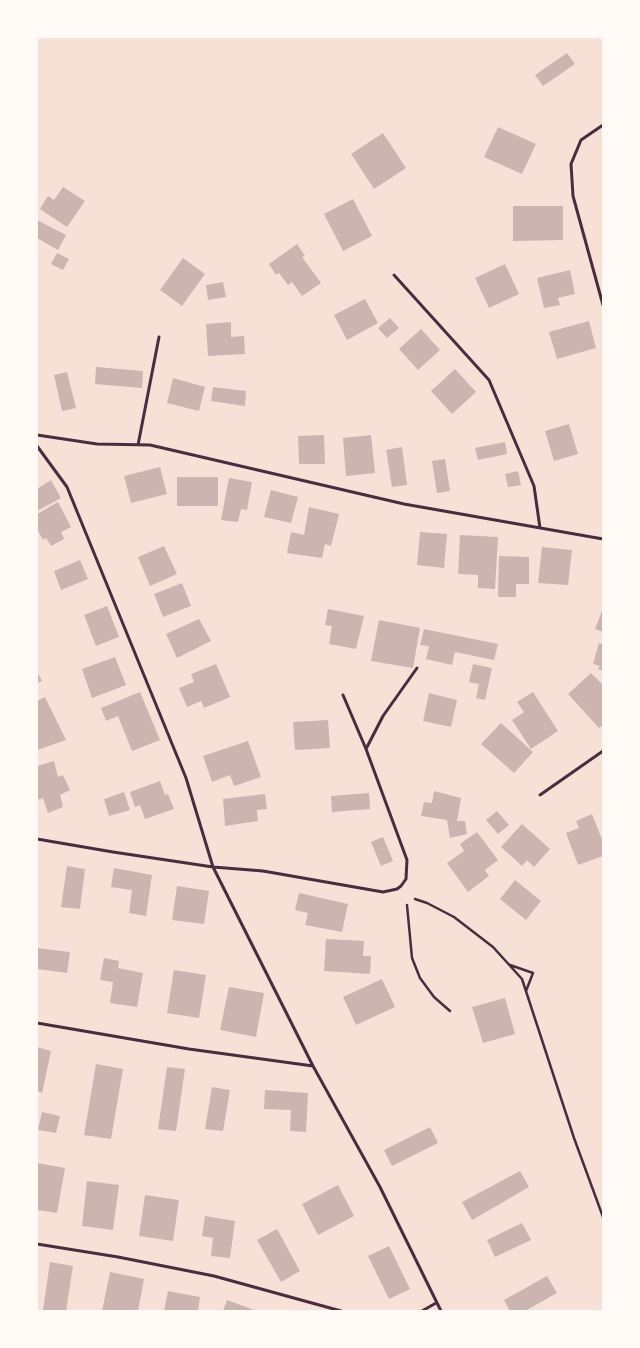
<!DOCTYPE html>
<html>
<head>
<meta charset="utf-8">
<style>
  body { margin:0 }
  #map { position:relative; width:640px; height:1348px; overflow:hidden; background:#f7e1d7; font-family:Raleway,sans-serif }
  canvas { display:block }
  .frame { position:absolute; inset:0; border:38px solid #fffaf5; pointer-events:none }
</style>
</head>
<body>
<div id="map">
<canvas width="640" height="1348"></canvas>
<div class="frame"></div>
</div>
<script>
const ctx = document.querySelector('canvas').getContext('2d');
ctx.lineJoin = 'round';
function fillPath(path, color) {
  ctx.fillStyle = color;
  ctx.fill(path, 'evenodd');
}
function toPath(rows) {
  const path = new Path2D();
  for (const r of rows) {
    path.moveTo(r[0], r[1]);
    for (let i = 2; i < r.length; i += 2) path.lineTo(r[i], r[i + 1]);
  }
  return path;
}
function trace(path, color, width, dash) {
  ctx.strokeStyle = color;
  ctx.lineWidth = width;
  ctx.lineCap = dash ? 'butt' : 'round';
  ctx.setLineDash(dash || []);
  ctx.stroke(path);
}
fillPath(toPath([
  [567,53,575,64,543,86,535,75],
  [498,127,536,144,522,174,484,157],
  [383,133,406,168,374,189,351,154],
  [63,187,85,201,67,227,40,209,48,196,54,200],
  [353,199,372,236,343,251,324,214],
  [513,206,563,206,563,240,513,241],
  [37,220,66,235,58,250,37,238],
  [297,244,305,256,302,257,321,283,302,296,292,282,288,285,279,273,276,275,269,264],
  [57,253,69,259,63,270,51,264],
  [183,258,205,274,182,306,160,290],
  [505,264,519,294,489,308,475,278],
  [570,270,575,294,558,298,560,305,544,308,537,278],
  [223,282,226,297,208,300,206,285],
  [365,299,378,323,347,340,334,315],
  [390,318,399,328,387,338,378,328],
  [589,321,596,348,557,359,549,332],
  [231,322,231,337,244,336,245,354,208,356,206,324],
  [421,329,440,350,418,370,399,349],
  [96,367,143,371,142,388,95,384],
  [455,369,476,392,452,414,431,391],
  [67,372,76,408,62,411,54,375],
  [173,378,205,387,199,411,167,403],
  [213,387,246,391,245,406,211,401],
  [569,424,578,454,554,461,545,431],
  [324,435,325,464,299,464,298,436],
  [371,435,375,473,346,476,343,438],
  [505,442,507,454,478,460,475,448],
  [402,447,407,485,392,487,386,450],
  [445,459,450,491,437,493,432,461],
  [160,467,167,494,131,503,124,476],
  [518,471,521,485,508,487,505,474],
  [177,477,218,477,218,506,177,506],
  [229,478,252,482,247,510,241,509,238,522,221,520],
  [51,480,61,498,37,511,37,489],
  [271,490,298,497,291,523,264,517],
  [58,502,71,527,61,532,64,539,51,546,46,538,43,540,37,529,37,514],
  [309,507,339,514,331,546,325,544,322,558,287,553,291,532,304,535],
  [420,532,447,534,444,568,417,565],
  [460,535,498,537,495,589,478,588,478,575,458,574],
  [164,546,177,574,150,586,138,557],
  [542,547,572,550,568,585,538,583],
  [499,556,529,557,529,584,516,584,516,597,498,597],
  [80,560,88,579,61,590,54,571],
  [182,583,191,606,163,617,154,594],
  [107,606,119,637,96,646,84,615],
  [603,608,603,632,595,629],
  [328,609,364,616,356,649,329,644,332,626,325,625],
  [199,619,211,641,177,658,166,634],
  [379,620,420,628,413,668,371,661],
  [424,629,498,644,494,660,455,652,452,665,426,659,429,646,420,645],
  [599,643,603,644,603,671,598,669,600,666,593,664],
  [115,657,126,685,92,698,82,669],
  [216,664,230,697,204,708,201,701,187,707,179,688,194,682,191,674],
  [473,664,492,668,485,700,476,698,479,684,469,682],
  [37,671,42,681,37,683],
  [591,673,603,685,603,725,599,728,568,694],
  [140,692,160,740,132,751,118,716,106,721,101,708],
  [533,692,558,731,531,749,512,720,524,712,517,702],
  [429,693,457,700,451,727,423,721],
  [45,697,66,740,37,750,37,701],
  [328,720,330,748,295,750,293,722],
  [501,723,533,752,514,773,481,744],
  [248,741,261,777,234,786,230,775,212,782,203,756],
  [54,761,58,777,63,775,70,790,60,795,63,807,48,813,43,798,37,800,37,766],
  [160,781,165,795,168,794,174,809,145,819,140,805,135,807,130,792],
  [434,791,461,798,457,821,465,821,467,834,450,838,447,820,421,816,424,802,432,803],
  [124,792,130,810,109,816,104,799],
  [369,793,370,809,332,812,331,796],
  [265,794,267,809,257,810,258,821,225,826,223,799],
  [497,811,509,825,498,834,486,820],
  [592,814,603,842,603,856,578,865,566,833,579,828,576,821],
  [522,824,550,849,534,867,527,860,522,866,501,847],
  [477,832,498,860,485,870,489,876,468,892,447,863,464,851,460,844],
  [383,837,393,861,381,866,371,842],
  [67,866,85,869,80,909,61,907],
  [114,868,152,875,146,916,129,913,132,890,111,887],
  [515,880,541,901,526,920,500,899],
  [177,886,209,891,204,924,172,920],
  [299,893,348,904,342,932,305,925,308,913,295,910],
  [326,939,364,941,363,956,371,956,370,974,324,971],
  [37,948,70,952,67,973,37,969],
  [104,958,119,961,118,968,143,973,137,1007,110,1003,113,982,100,980],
  [174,970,206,975,199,1018,167,1013],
  [382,979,395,1007,356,1025,343,997],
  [229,987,264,993,256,1037,220,1030],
  [505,998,515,1034,483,1043,472,1007],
  [37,1047,51,1051,42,1093,37,1091],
  [96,1064,123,1069,111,1139,84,1135],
  [167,1067,185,1069,176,1131,158,1129],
  [212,1087,230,1090,223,1131,205,1129],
  [265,1090,308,1093,306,1132,290,1131,291,1110,264,1109],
  [42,1112,60,1116,56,1133,38,1130],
  [430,1127,438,1143,392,1166,384,1150],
  [37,1163,65,1168,57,1213,37,1210],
  [520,1171,529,1187,472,1220,462,1202],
  [87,1181,119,1185,113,1230,82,1226],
  [338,1185,354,1216,318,1235,302,1204],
  [145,1195,179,1200,173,1241,139,1236],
  [205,1216,235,1221,230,1258,211,1256,213,1238,202,1236],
  [522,1223,531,1240,495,1257,487,1240],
  [277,1229,300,1271,281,1282,257,1240],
  [389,1246,410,1289,389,1299,368,1256],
  [50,1262,73,1266,66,1311,43,1310],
  [110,1272,144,1279,138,1311,102,1311],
  [547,1276,557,1293,525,1311,510,1311,504,1300],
  [168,1291,200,1297,198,1311,164,1311],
  [227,1300,257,1311,223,1311]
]), '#ccb4b1');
trace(toPath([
  [415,899,427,903,454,917,493,947,522,979,574,1138,603,1217],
  [407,905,412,958,420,978,434,997,450,1011],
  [510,965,533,973,526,991]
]), '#4a2c40', 2.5);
trace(toPath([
  [603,125,581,140,571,164,573,196,603,305],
  [394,275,489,380,534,486,540,528],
  [37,435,97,444,150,445,404,504,603,539],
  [138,445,159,337],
  [37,446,67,487,186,778,213,867,313,1066,380,1187,441,1311],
  [366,749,383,716,417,668],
  [540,795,603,751],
  [37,839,113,852,213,867,263,871,383,892,397,889,401,886,406,879,407,860,366,749,343,695],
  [37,1023,189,1049,313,1066],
  [37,1244,118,1257,214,1276,341,1311],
  [422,1311,436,1303]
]), '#4a2c40', 3);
</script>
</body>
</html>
